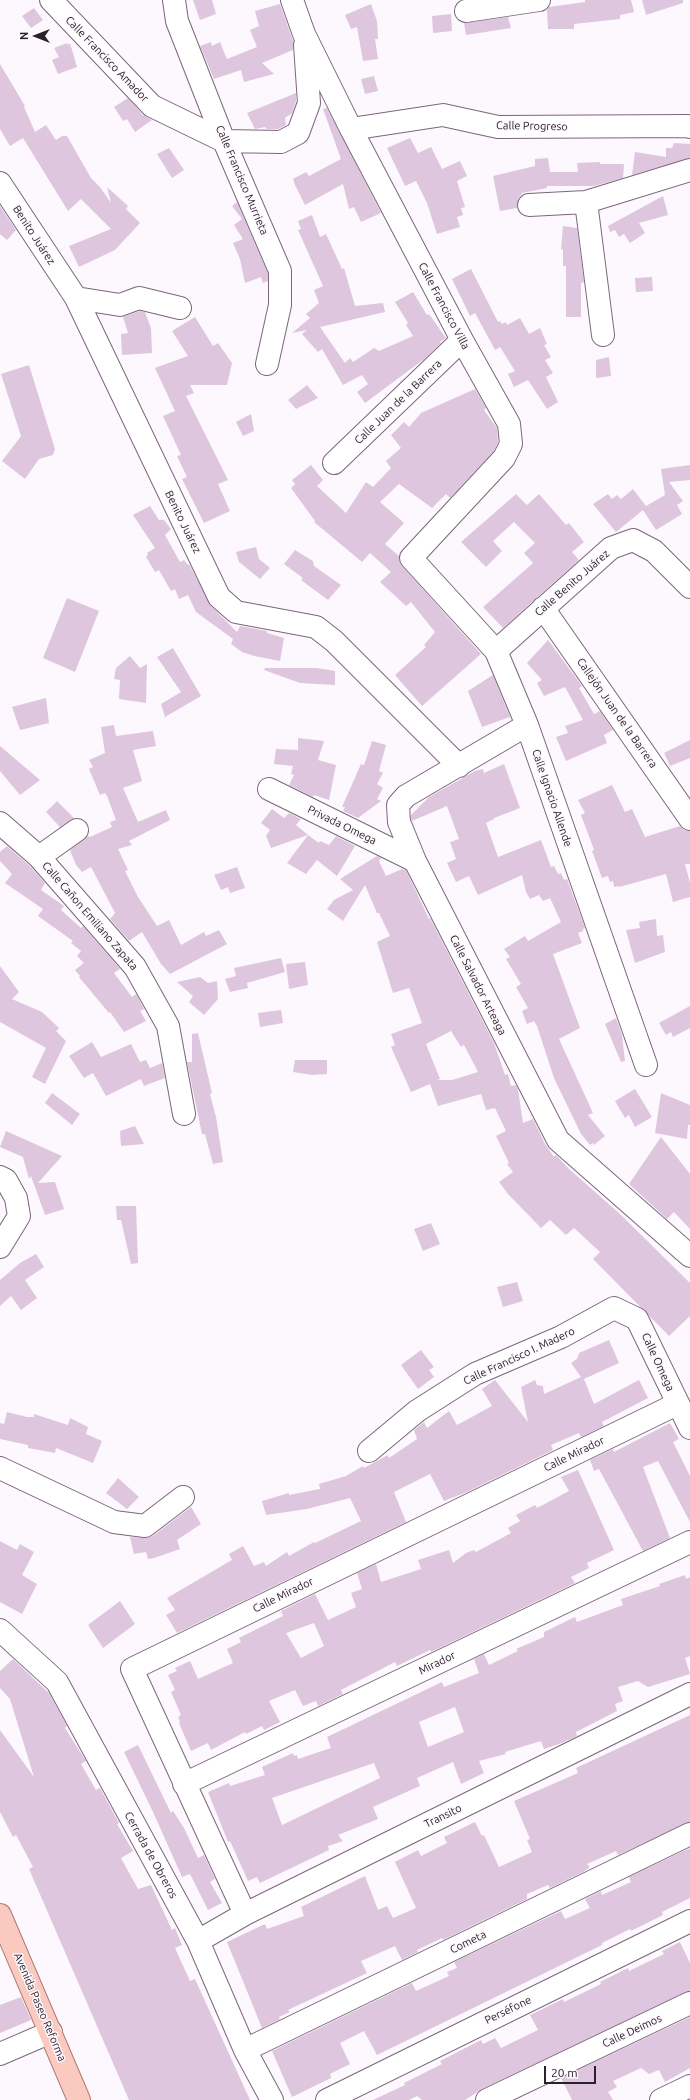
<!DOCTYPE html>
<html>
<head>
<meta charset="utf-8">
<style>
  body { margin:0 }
  #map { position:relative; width:690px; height:2100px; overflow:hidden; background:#fdf8fd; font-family:Ubuntu,sans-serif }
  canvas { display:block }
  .north { position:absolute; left:16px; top:16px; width:40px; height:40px; -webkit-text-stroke:3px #fdf8fd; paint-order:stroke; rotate:270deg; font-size:11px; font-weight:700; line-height:16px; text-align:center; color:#2a212a }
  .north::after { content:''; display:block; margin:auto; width:14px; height:18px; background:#2a212a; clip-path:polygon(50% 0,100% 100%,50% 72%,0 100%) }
  .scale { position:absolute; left:544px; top:2066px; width:52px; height:18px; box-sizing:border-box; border:2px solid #2a212a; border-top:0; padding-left:5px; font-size:12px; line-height:14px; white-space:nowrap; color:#2a212a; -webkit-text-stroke:3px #fdf8fd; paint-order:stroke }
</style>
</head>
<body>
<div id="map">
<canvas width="690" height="2100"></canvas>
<div class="north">N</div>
<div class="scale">20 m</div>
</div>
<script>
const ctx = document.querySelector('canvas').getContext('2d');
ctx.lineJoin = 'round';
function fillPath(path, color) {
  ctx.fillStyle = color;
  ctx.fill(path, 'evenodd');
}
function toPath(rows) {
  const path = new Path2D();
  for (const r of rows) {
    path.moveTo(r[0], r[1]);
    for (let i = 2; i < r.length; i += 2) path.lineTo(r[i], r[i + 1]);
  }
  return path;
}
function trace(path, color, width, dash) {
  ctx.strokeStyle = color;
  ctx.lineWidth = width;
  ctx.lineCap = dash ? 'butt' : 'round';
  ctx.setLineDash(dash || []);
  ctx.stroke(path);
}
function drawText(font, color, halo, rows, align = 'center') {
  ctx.font = font + ' Ubuntu,sans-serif';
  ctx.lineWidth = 3;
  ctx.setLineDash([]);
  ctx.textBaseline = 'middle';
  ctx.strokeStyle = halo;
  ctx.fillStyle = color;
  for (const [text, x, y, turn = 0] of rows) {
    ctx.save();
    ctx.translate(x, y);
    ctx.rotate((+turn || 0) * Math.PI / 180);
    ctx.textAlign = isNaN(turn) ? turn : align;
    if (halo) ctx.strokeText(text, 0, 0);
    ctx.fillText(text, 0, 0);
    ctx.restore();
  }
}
fillPath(toPath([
  [193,0,212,0,216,14,200,20],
  [585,0,631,0,634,12,620,15,620,19,574,24,574,29,548,29,547,10,549,7,585,2],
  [642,0,683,0,683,3,646,15],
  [280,4,293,41,293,50,262,63,274,74,244,82,241,70,214,79,200,46,211,42,212,46,220,42,227,59,257,47,250,30,259,26,255,11],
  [371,4,377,21,378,39,375,39,378,59,363,61,357,27,351,29,345,15],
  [34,8,43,20,31,28,22,16],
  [451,14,452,31,433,33,432,16],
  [508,17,511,28,466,35,464,23],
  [67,43,68,45,70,43,77,67,58,74,52,60,59,57,54,48],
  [0,64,25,106,24,107,35,132,46,125,56,140,62,136,67,136,91,178,100,187,111,203,107,187,128,206,126,209,140,223,115,250,79,267,69,246,111,229,81,199,68,211,23,138,10,146,0,129],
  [374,76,378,91,365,94,361,79],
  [296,93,296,101,292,113,285,118,286,125,278,129,266,129,265,127,255,129,247,113],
  [128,98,143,115,152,120,135,132,127,119,123,121,114,107],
  [327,108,381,213,361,222,354,207,349,209,343,184,305,205,295,185,293,179,306,172,309,176,341,159,323,109],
  [410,138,418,153,431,147,442,169,460,161,467,176,457,181,465,207,461,208,463,215,457,217,460,227,437,234,427,203,416,181,405,186,387,148],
  [674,143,690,144,690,158,632,175,635,152,666,157,666,148,672,148],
  [169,148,184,170,172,178,157,154],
  [548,158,550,172,578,172,577,163,600,162,600,164,624,164,623,178,594,186,547,186,547,188,522,193,518,200,517,208,500,211,493,176,535,166,535,159],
  [663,196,668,215,639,223,645,233,630,243,624,234,619,237,615,230,610,232,608,226],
  [237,202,268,274,268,281,263,283,261,277,245,283,240,259,233,243,243,239,234,225,242,219,232,206],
  [0,206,16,230,7,240,0,234],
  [312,215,320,237,326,234,342,269,344,268,355,306,383,303,385,312,320,327,345,363,350,358,353,362,374,348,379,351,413,336,406,325,408,323,395,302,413,292,427,315,429,314,446,338,440,342,441,343,423,360,365,403,357,392,368,384,362,375,343,385,322,349,318,352,302,334,307,330,292,333,310,318,306,314,319,303,314,290,323,286,298,230,301,229,298,221],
  [563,226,577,228,584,282,581,283,581,317,566,317,566,266,563,266,563,249,561,250],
  [471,269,498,322,500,321,502,324,506,322,507,325,520,318,529,334,540,328,547,344,544,345,551,357,545,360,553,373,546,377,558,402,547,409,528,380,514,387,508,374,515,371,500,347,495,350,475,313,470,316,452,279],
  [652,277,653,291,636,292,635,278],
  [140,311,145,312,151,328,152,353,122,355,121,334,128,333,123,317],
  [195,317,213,346,218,343,232,363,227,385,190,385,194,393,186,396,228,480,218,484,230,511,204,523,182,479,187,477,177,456,181,455,163,416,175,411,155,368,188,356,172,331],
  [609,357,611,376,596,378,596,360],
  [29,365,55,449,53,455,39,459,25,479,2,461,21,436,1,374],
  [307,385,318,398,296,409,288,400],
  [475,389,486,408,484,410,497,428,498,442,494,451,450,498,446,494,432,508,399,484,380,502,404,523,385,544,399,556,402,566,481,654,422,706,395,675,426,647,424,645,435,632,411,602,406,606,380,582,391,572,370,553,362,562,314,522,315,521,291,488,295,484,292,480,311,465,323,480,317,486,346,513,366,482,373,487,391,468,386,461,401,448,391,435,404,422,409,427,421,413],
  [251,414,254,431,243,436,236,422],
  [690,465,690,480,669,482,683,501,677,505,682,514,656,530,643,510,616,532,593,504,608,494,612,499,617,495,621,499,633,489,646,506,665,495,661,469],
  [516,494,527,505,539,494,566,525,569,523,584,542,572,552,579,560,503,628,483,607,533,563,524,553,535,543,514,522,493,541,502,551,486,567,461,542],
  [150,506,159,520,164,520,171,529,165,535,180,562,184,560,188,565,189,564,211,606,237,632,240,626,267,631,267,633,284,638,280,661,254,656,242,652,231,644,233,639,196,612,188,595,179,599,175,589,171,591,159,570,155,572,146,557,148,555,147,553,155,548,133,515],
  [256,547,259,559,270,568,260,579,239,562,236,552],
  [295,550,313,561,314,566,341,585,328,600,301,580,303,578,284,564],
  [67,598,99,611,75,672,43,658],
  [548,640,582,686,579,688,594,714,600,711,613,730,604,735,607,743,566,761,556,737,568,733,565,726,583,720,565,687,544,696,537,683,542,680,527,663],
  [173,648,201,696,165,717,161,704,181,692,157,657],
  [130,656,140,668,147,664,146,703,119,699,120,680,114,679,116,668],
  [265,668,317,668,335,671,335,685,300,683,264,670],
  [493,675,510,717,482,727,468,691],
  [46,698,49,723,20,730,12,707],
  [114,725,116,736,153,731,156,746,133,750,142,781,123,788,138,822,166,810,170,820,129,841,132,845,118,849,128,870,125,871,138,897,157,926,169,920,181,945,204,932,206,936,219,930,227,944,170,974,161,964,142,932,129,941,110,919,115,913,91,867,82,872,76,865,70,850,88,836,90,837,112,827,110,822,116,820,107,796,105,793,100,795,89,769,93,767,89,760,105,753,101,727],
  [298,738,324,741,318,760,336,765,329,800,314,795,313,797,289,785,294,775,291,774,293,766,274,764,276,749,298,750],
  [690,740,690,758,670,766,664,753],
  [372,741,386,745,379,771,383,773,377,784,383,788,377,799,381,801,358,818,343,811,345,807,342,807,361,764,364,765],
  [0,746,40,780,20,795,0,771],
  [504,764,520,808,494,818,494,819,486,823,498,857,541,840,551,867,554,866,558,874,561,873,564,880,567,879,585,928,583,929,583,931,578,933,582,943,553,954,580,1028,559,1039,593,1113,588,1115,605,1136,594,1145,593,1143,590,1145,581,1134,554,1078,537,1026,534,1021,527,1024,522,1011,528,1008,516,987,521,984,506,959,510,957,504,949,525,936,528,941,561,922,550,898,543,901,539,895,530,899,526,892,522,875,478,895,469,876,456,882,447,863,456,859,450,842,459,839,447,806,412,821,411,819,411,815,429,797,475,771,483,769,484,773],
  [612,785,625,812,632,809,645,837,680,826,684,830,690,831,690,864,685,864,690,883,690,897,673,902,666,874,619,887,619,886,614,887,613,881,610,882,608,876,602,878,592,851,594,850,581,815,585,813,578,800],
  [57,801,74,818,60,827,46,812],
  [272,809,284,818,289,813,301,819,296,825,308,835,271,848,266,836,270,830,261,823],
  [308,835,319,843,320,841,329,845,336,836,355,846,337,876,317,860,306,874,287,863],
  [7,846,30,866,45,883,41,890,64,906,61,910,81,928,83,926,120,969,114,973,132,997,136,994,144,1009,140,1011,146,1021,124,1032,110,1012,109,1013,79,977,80,976,75,970,84,963,77,956,81,951,71,943,73,941,38,916,43,909,5,883,12,874,0,861,0,852],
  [377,856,381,858,379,861,386,876,402,869,406,870,429,919,430,918,494,1043,505,1075,508,1074,511,1086,516,1085,518,1089,523,1123,533,1119,545,1144,554,1157,556,1155,569,1169,619,1213,690,1283,690,1316,669,1336,593,1259,600,1252,574,1228,566,1235,550,1220,541,1228,508,1194,499,1182,513,1172,507,1164,509,1163,496,1136,506,1131,495,1108,486,1110,481,1094,438,1106,430,1084,411,1092,391,1047,395,1045,391,1034,422,1023,409,988,393,993,377,942,390,936,379,913,377,913,365,885,343,921,327,909,334,900,353,890,340,879],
  [451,1031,461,1047,464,1045,478,1072,452,1080,437,1080,440,1079,426,1044],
  [237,867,245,888,230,893,228,887,221,890,214,875],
  [656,919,657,936,663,935,665,952,635,963,626,930,640,928,639,922],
  [281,958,285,972,247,983,248,988,230,992,225,979,236,976,234,968],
  [305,962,308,985,289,989,286,964],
  [0,966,19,992,12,999,42,1012,59,1028,56,1031,66,1041,45,1084,32,1077,46,1048,0,1022],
  [200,977,208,983,217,981,218,999,204,1015,189,1002,193,996,177,982],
  [690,1006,690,1028,673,1037,671,1032,666,1035,659,1023],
  [281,1010,283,1023,260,1027,258,1013],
  [616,1018,622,1035,625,1061,621,1062,605,1024],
  [198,1033,212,1093,210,1094,216,1117,223,1162,213,1164,205,1134,202,1134,187,1062,192,1062,192,1034],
  [92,1042,101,1057,131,1044,140,1062,146,1060,150,1068,162,1063,165,1078,144,1086,141,1079,106,1096,93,1073,84,1078,69,1056],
  [295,1060,327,1060,327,1074,312,1075,293,1072],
  [635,1089,652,1117,635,1127,629,1115,625,1118,615,1101],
  [52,1093,80,1114,72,1125,45,1103],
  [661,1093,690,1105,690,1125,688,1125,687,1139,655,1133],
  [135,1126,144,1144,121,1146,120,1131],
  [6,1131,62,1156,38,1183,55,1182,64,1209,45,1215,31,1176,29,1179,23,1157,0,1147],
  [661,1137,690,1174,690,1229,674,1212,667,1219,629,1184],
  [116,1206,136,1206,138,1263,131,1264,121,1220,117,1220],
  [431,1223,440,1244,423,1251,414,1229],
  [36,1254,44,1267,25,1280,37,1298,21,1310,11,1296,0,1306,0,1280,20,1263],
  [517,1282,523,1301,503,1307,497,1287],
  [609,1340,619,1363,584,1379,594,1404,639,1380,648,1398,602,1422,604,1426,581,1437,579,1433,551,1445,553,1450,467,1492,444,1501,430,1474,394,1492,406,1522,177,1633,166,1615,175,1610,167,1598,232,1560,229,1554,243,1546,254,1566,264,1562,266,1566,287,1552,289,1556,314,1542,315,1543,361,1521,350,1498,307,1509,266,1515,262,1501,289,1493,289,1495,320,1489,319,1484,346,1476,363,1466,364,1468,388,1455,389,1458,417,1439,414,1430,424,1422,427,1428,449,1411,457,1425,492,1406,482,1389,495,1380,528,1422,521,1387,535,1380,537,1385,543,1386,544,1394,581,1377,571,1363,577,1359,579,1353],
  [421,1350,434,1367,429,1370,434,1377,418,1389,401,1365],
  [7,1412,27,1417,34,1417,34,1414,68,1425,70,1418,88,1427,86,1434,102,1441,93,1463,56,1448,55,1453,28,1448,28,1445,0,1439,0,1423,4,1424],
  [670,1423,679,1439,673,1442,690,1476,690,1522,658,1461,643,1467,670,1538,643,1551,599,1469,594,1471,590,1460,613,1449,614,1452],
  [578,1470,614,1550,587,1563,589,1568,571,1577,575,1583,431,1652,430,1650,397,1666,395,1662,341,1690,343,1694,318,1706,316,1701,303,1706,295,1690,269,1701,280,1722,264,1730,262,1726,246,1734,245,1732,211,1750,208,1743,191,1751,179,1723,180,1722,178,1717,181,1715,171,1692,175,1690,168,1675,177,1671,175,1668,190,1661,198,1679,233,1663,227,1649,241,1642,239,1638,283,1616,281,1611,315,1594,328,1620,356,1607,351,1593,362,1589,357,1573,376,1564,381,1582,421,1569,418,1560,449,1550,453,1563,466,1553,474,1550,476,1552,511,1533,508,1528,520,1521,516,1515,535,1505,537,1508,569,1491,561,1477],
  [314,1623,324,1646,301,1658,286,1633],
  [118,1478,139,1497,127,1509,106,1493],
  [191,1507,201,1524,177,1540,180,1549,154,1558,148,1559,146,1552,134,1554,130,1537,143,1538,153,1536],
  [0,1541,17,1550,20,1544,34,1552,22,1575,37,1584,22,1614,0,1602],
  [685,1575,686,1579,690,1577,690,1656,685,1658,690,1674,648,1687,638,1681,618,1687,623,1701,615,1704,617,1711,576,1732,577,1736,562,1743,544,1749,541,1741,505,1752,506,1754,479,1761,484,1773,461,1784,453,1762,417,1778,420,1786,373,1807,378,1819,338,1835,343,1841,328,1846,329,1850,260,1883,257,1877,248,1881,230,1841,228,1842,208,1792,229,1783,230,1786,265,1775,262,1767,293,1753,294,1756,297,1755,298,1759,331,1748,327,1737,442,1682,444,1687,479,1673,474,1659,484,1654,489,1665,518,1651,516,1649,544,1637,544,1632,575,1617,577,1622,623,1605,621,1599,660,1586,659,1584],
  [455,1707,464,1732,428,1747,419,1722],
  [374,1763,380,1778,282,1825,272,1798],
  [120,1601,135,1624,103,1648,88,1625],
  [13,1659,49,1693,67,1726,65,1728,86,1761,81,1764,96,1790,100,1788,119,1823,117,1824,133,1851,121,1858,138,1889,151,1885,172,1930,175,1928,182,1945,175,1948,190,1981,195,1979,250,2100,129,2100,29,1869,33,1867,16,1835,13,1837,0,1812,0,1730,34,1777,10,1699,0,1688,0,1671],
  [690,1715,690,1822,618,1855,616,1851,587,1864,590,1867,583,1872,550,1888,548,1885,527,1894,527,1899,443,1940,442,1938,417,1950,418,1952,402,1960,395,1946,361,1961,367,1973,288,2010,290,2012,279,2017,280,2019,262,2028,227,1942,265,1924,267,1929,304,1916,301,1907,365,1876,378,1910,387,1906,393,1918,416,1908,395,1862,418,1850,421,1856,447,1843,444,1837,475,1822,482,1836,484,1835,499,1867,532,1852,527,1840,530,1839,514,1801,578,1773,576,1768],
  [138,1745,171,1813,173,1811,184,1828,198,1858,204,1855,215,1879,210,1882,222,1903,208,1910,190,1874,182,1877,153,1812,124,1752],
  [690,1848,690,1898,662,1912,663,1915,631,1931,630,1929,602,1943,602,1945,377,2055,364,2031,340,2043,350,2064,330,2074,331,2078,292,2097,272,2051,412,1983,416,1991,449,1976,447,1972,457,1968,454,1962,561,1911,565,1919,590,1908,585,1899,601,1891,602,1895,631,1882,629,1877],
  [680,1942,690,1963,690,1991,482,2089,465,2100,422,2100,417,2096,409,2100,373,2100,405,2085,404,2083,442,2064,440,2061,481,2040,483,2044,495,2038,501,2048,538,2030,530,2015,563,1999,564,2002,601,1984,600,1982,628,1968,629,1971,664,1954,662,1951],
  [21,1997,31,2020,0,2033,0,2005],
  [690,2017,690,2068,665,2082,659,2070,649,2074,641,2068,613,2081,617,2087,608,2092,613,2100,572,2100,561,2078]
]), '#dec6de');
const minor = toPath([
  [51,0,152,106,224,141,281,142,298,133,309,103,305,45],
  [174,0,177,21,224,141,280,271,280,305,267,364],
  [292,0,304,34,351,129,462,340,509,424,511,444,504,458,411,558,496,651,527,725,646,1065],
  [466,11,539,0],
  [351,129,443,115,498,127,688,126,690,127],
  [0,183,76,298,219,597,236,612,316,627,334,641,459,766],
  [586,202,603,335],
  [529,205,586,202,690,170],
  [76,298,120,305,139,298,180,308],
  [334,463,462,340],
  [543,608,690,819],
  [496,651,611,548,633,540,654,551,690,587],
  [527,725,406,796,398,805,399,822,415,861,558,1140,690,1256],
  [269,789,415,861],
  [0,823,39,857,135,967,168,1026,184,1114],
  [39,857,77,830],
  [0,1177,6,1180,16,1198,19,1216,0,1247],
  [369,1451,417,1411,475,1374,561,1337,614,1308,637,1319,690,1428],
  [0,1468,114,1522,145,1526,183,1497],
  [0,1630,57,1682,198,1941,245,2050,272,2100],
  [184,1784,690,1542],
  [245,1914,132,1669,677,1404],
  [198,1941,245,1914,690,1694],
  [245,2050,690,1834],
  [0,2054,51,2032],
  [327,2100,690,1921],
  [487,2100,690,2003],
  [661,2100,690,2086]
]);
const major = toPath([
  [0,1915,79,2100]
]);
trace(minor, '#7b667b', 24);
trace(major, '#af7872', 24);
trace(minor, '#fff', 22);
trace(major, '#facac1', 22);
drawText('11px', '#2a212a', '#fdf8fd', [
  ["Calle Francisco Amador",107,59,46],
  ["Calle Progreso",532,126,1],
  ["Calle Francisco Murrieta",242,180,67],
  ["Benito Juárez",34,235,57],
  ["Calle Francisco Villa",444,306,62],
  ["Calle Juan de la Barrera",398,402,-44],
  ["Benito Juárez",183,522,64],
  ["Calle Benito Juárez",572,583,-41],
  ["Callejón Juan de la Barrera",617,713,55],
  ["Calle Ignacio Allende",552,798,71],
  ["Privada Omega",342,825,26],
  ["Calle Cañon Emiliano Zapata",90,916,49],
  ["Calle Salvador Arteaga",478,985,63],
  ["Calle Francisco I. Madero",519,1356,-25],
  ["Calle Omega",658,1362,65],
  ["Calle Mirador",574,1454,-26],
  ["Calle Mirador",283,1595,-26],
  ["Mirador",437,1663,-26],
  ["Transito",443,1816,-26],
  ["Cerrada de Obreros",151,1855,61],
  ["Cometa",468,1942,-26],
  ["Avenida Paseo Reforma",40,2007,67],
  ["Perséfone",508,2010,-26],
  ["Calle Deimos",632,2031,-25]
]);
</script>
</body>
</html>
